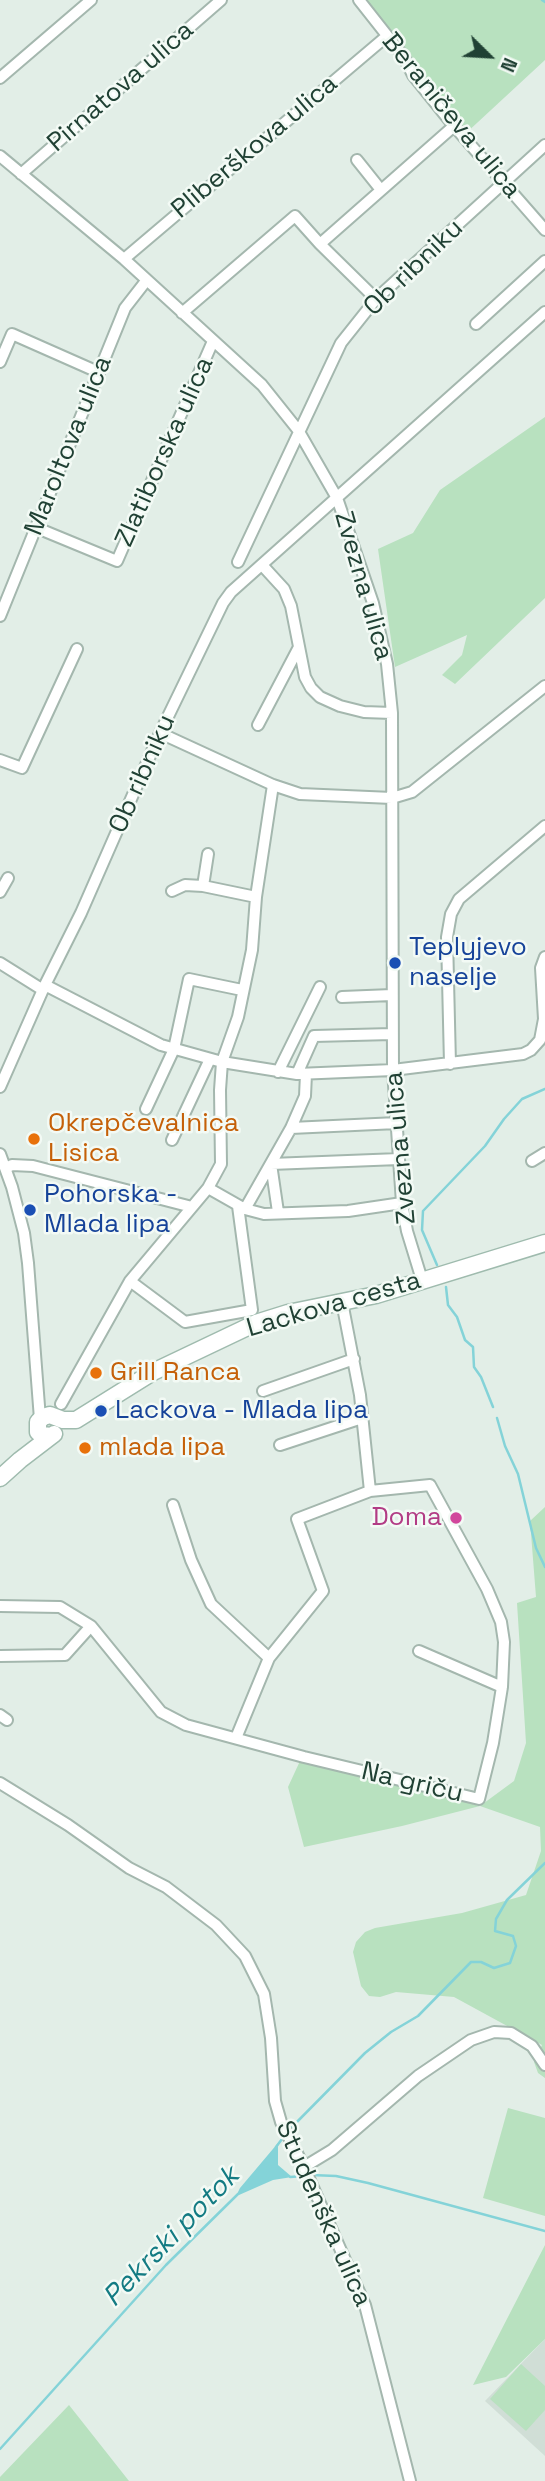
<!DOCTYPE html>
<html>
<head>
<meta charset="utf-8">
<style>
  body { margin:0 }
  #map { position:relative; width:545px; height:2481px; overflow:hidden; background:#e2eee7; font-family:"Space Grotesk",sans-serif }
  canvas { display:block }
  .north { position:absolute; left:454px; top:21px; width:70px; height:70px; -webkit-text-stroke:5px #f3faf5; paint-order:stroke; rotate:114deg; font-size:19px; font-weight:700; line-height:28px; text-align:center; color:#204134 }
  .north::after { content:''; display:block; margin:auto; width:24px; height:32px; background:#204134; clip-path:polygon(50% 0,100% 100%,50% 72%,0 100%) }
</style>
</head>
<body>
<div id="map">
<canvas width="545" height="2481"></canvas>
<div class="north">N</div>
</div>
<script>
const ctx = document.querySelector('canvas').getContext('2d');
ctx.lineJoin = 'round';
function fillPath(path, color) {
  ctx.fillStyle = color;
  ctx.fill(path, 'evenodd');
}
function toPath(rows) {
  const path = new Path2D();
  for (const r of rows) {
    path.moveTo(r[0], r[1]);
    for (let i = 2; i < r.length; i += 2) path.lineTo(r[i], r[i + 1]);
  }
  return path;
}
function trace(path, color, width, dash) {
  ctx.strokeStyle = color;
  ctx.lineWidth = width;
  ctx.lineCap = dash ? 'butt' : 'round';
  ctx.setLineDash(dash || []);
  ctx.stroke(path);
}
function drawText(font, color, halo, rows, align = 'center') {
  ctx.font = font + ' "Space Grotesk",sans-serif';
  ctx.lineWidth = 5;
  ctx.setLineDash([]);
  ctx.textBaseline = 'middle';
  ctx.strokeStyle = halo;
  ctx.fillStyle = color;
  for (const [text, x, y, turn = 0] of rows) {
    ctx.save();
    ctx.translate(x, y);
    ctx.rotate((+turn || 0) * Math.PI / 180);
    ctx.textAlign = isNaN(turn) ? turn : align;
    if (halo) ctx.strokeText(text, 0, 0);
    ctx.fillText(text, 0, 0);
    ctx.restore();
  }
}
fillPath(toPath([
  [545,2339,545,2456,485,2401]
]), '#d0ded6');
fillPath(toPath([
  [366,0,545,0,545,60,464,135],
  [545,417,545,598,455,684,442,675,462,655,467,635,395,667,378,549,413,533,440,490],
  [545,1507,545,2078,538,2073,534,2062,542,2045,454,1997,396,1992,380,1997,369,1996,361,1986,353,1952,356,1942,365,1932,375,1928,462,1913,526,1895,541,1851,540,1827,480,1806,402,1826,304,1847,288,1787,300,1761,376,1778,480,1806,514,1781,526,1743,517,1603,536,1597,530,1521],
  [508,2108,545,2118,545,2216,483,2198],
  [545,2245,545,2339,506,2377,473,2385],
  [521,2364,545,2386,545,2410,526,2431,490,2399],
  [69,2405,129,2481,0,2481,0,2477]
]), '#b8e1bf');
fillPath(toPath([
  [278,2143,278,2165,292,2177,273,2180,239,2195,237,2194,240,2188]
]), '#84d3d8');
trace(toPath([
  [542,0,545,2],
  [437,1265,422,1230,423,1211,485,1146,504,1119,522,1099,545,1089],
  [446,1287,448,1305,457,1317,465,1340,473,1347,474,1367,481,1377,493,1407],
  [497,1418,505,1446,518,1474,536,1548,545,1567],
  [289,2130,365,2053,391,2032,418,2016,471,1962,481,1962,494,1968,510,1963,516,1946,513,1936,495,1931,496,1919,507,1900,545,1863],
  [276,2147,285,2135],
  [311,2175,336,2176,368,2183,545,2231],
  [290,2177,304,2176],
  [0,2449,166,2265,238,2194]
]), '#84d3d8', 2.5);
const street = toPath([
  [359,0,404,57,413,75,454,126,545,230],
  [0,78,91,0],
  [0,156,124,259,262,385,298,430,337,498,373,603,387,664,392,713,393,1070,402,1203,407,1231,422,1280],
  [357,160,381,190],
  [21,174,221,0],
  [320,244,454,126],
  [124,259,387,36],
  [182,313,295,216,320,244,376,299],
  [476,324,545,261],
  [0,362,12,334,98,372],
  [37,528,117,561,213,341],
  [238,562,341,343,376,299,545,145],
  [262,565,284,589,291,606,305,677,311,688,320,697,340,706,364,712,392,713],
  [0,616,125,308,146,281],
  [258,725,299,647],
  [160,733,273,785,300,794,392,798,412,792,545,686],
  [0,760,22,768,77,649],
  [203,886,208,854],
  [172,891,185,885,203,886,256,897],
  [0,892,8,878],
  [0,963,43,990],
  [45,985,161,1045,222,1062,297,1074,393,1070,523,1054,531,1050,540,1040,544,1019,541,968,545,957],
  [342,997,392,995],
  [450,1064,447,937,451,914,459,899,545,826],
  [278,1072,320,987],
  [297,1074,314,1036,392,1034],
  [0,1087,45,985,81,913,160,733,223,603,231,592,545,312],
  [146,1109,174,1049,189,979,242,990],
  [291,1128,397,1123],
  [172,1140,210,1059],
  [0,1154,12,1187,24,1233,28,1263,40,1419],
  [532,1161,545,1153],
  [6,1168,12,1165,33,1166,192,1207],
  [208,1188,245,1209,264,1214,348,1211,402,1203],
  [245,1209,291,1128,305,1096,306,1074],
  [278,1212,271,1164,399,1159],
  [130,1281,185,1322,252,1310,238,1206],
  [263,1391,354,1359],
  [61,1404,130,1281,208,1188,221,1164,220,1090,222,1062,238,1017,252,950,256,897,273,785],
  [280,1445,362,1418],
  [173,1505,191,1560,211,1604,269,1658],
  [0,1606,60,1607,91,1626,161,1712,186,1725,304,1757,479,1799,493,1743,502,1687,504,1642,501,1622,487,1589,430,1485,370,1491,360,1395,342,1302],
  [419,1651,502,1687],
  [0,1656,65,1655,91,1626],
  [0,1715,7,1720],
  [236,1738,269,1658,323,1591,297,1519,370,1491],
  [0,1783,68,1825,129,1868,166,1887,216,1925,245,1956,264,1994,271,2038,275,2101,281,2122,304,2167,365,2305,410,2481],
  [304,2167,332,2150,418,2076,471,2040,494,2032,511,2033,532,2046,545,2065]
]);
const secondary = toPath([
  [51,1436,42,1435,38,1432,38,1422,43,1417,50,1415,63,1420,76,1420,153,1372,256,1323,288,1313,376,1295,545,1243],
  [0,1478,20,1460,54,1434]
]);
trace(street, '#a4b7ae', 14);
trace(secondary, '#9fbbae', 19);
trace(street, '#fff', 10);
trace(secondary, '#fff', 16);
for (const [x, y, r, color] of [
  [395,963,7,"#1a4fb4"],
  [34,1139,7,"#e8710a"],
  [30,1210,7,"#1a4fb4"],
  [96,1373,7,"#e8710a"],
  [101,1411,7,"#1a4fb4"],
  [85,1448,7,"#e8710a"],
  [456,1518,7,"#d1479c"]
]) {
  const dot = new Path2D();
  dot.arc(x, y, r, 0, 2 * Math.PI);
  ctx.fillStyle = color;
  ctx.fill(dot);
  trace(dot, '#f3faf5', 2.5);
}
drawText('26px', '#204134', '#f3faf5', [
  ["Pirnatova ulica",121,87,-41],
  ["Beraničeva ulica",451,116,51],
  ["Pliberškova ulica",255,147,-40],
  ["Ob ribniku",414,268,-44],
  ["Maroltova ulica",69,446,-68],
  ["Zlatiborska ulica",165,452,-66],
  ["Zvezna ulica",363,586,74],
  ["Ob ribniku",143,774,-66],
  ["Zvezna ulica",401,1148,-95],
  ["Lackova cesta",334,1305,-16],
  ["Na griču",412,1783,13],
  ["Studenška ulica",323,2214,66]
]);
drawText('26px', '#164399', '#f3faf5', [
  ["Teplyjevo",409,948],
  ["naselje",409,978],
  ["Pohorska -",44,1195],
  ["Mlada lipa",44,1225],
  ["Lackova - Mlada lipa",115,1411]
], 'left');
drawText('26px', '#c56008', '#f3faf5', [
  ["Okrepčevalnica",48,1124],
  ["Lisica",48,1154],
  ["Grill Ranca",110,1373],
  ["mlada lipa",99,1448]
], 'left');
drawText('26px', '#b23c85', '#f3faf5', [
  ["Doma",442,1518]
], 'right');
drawText('italic 28px', '#137b83', '#f3faf5', [
  ["Pekrski potok",172,2237,-46]
]);
</script>
</body>
</html>
